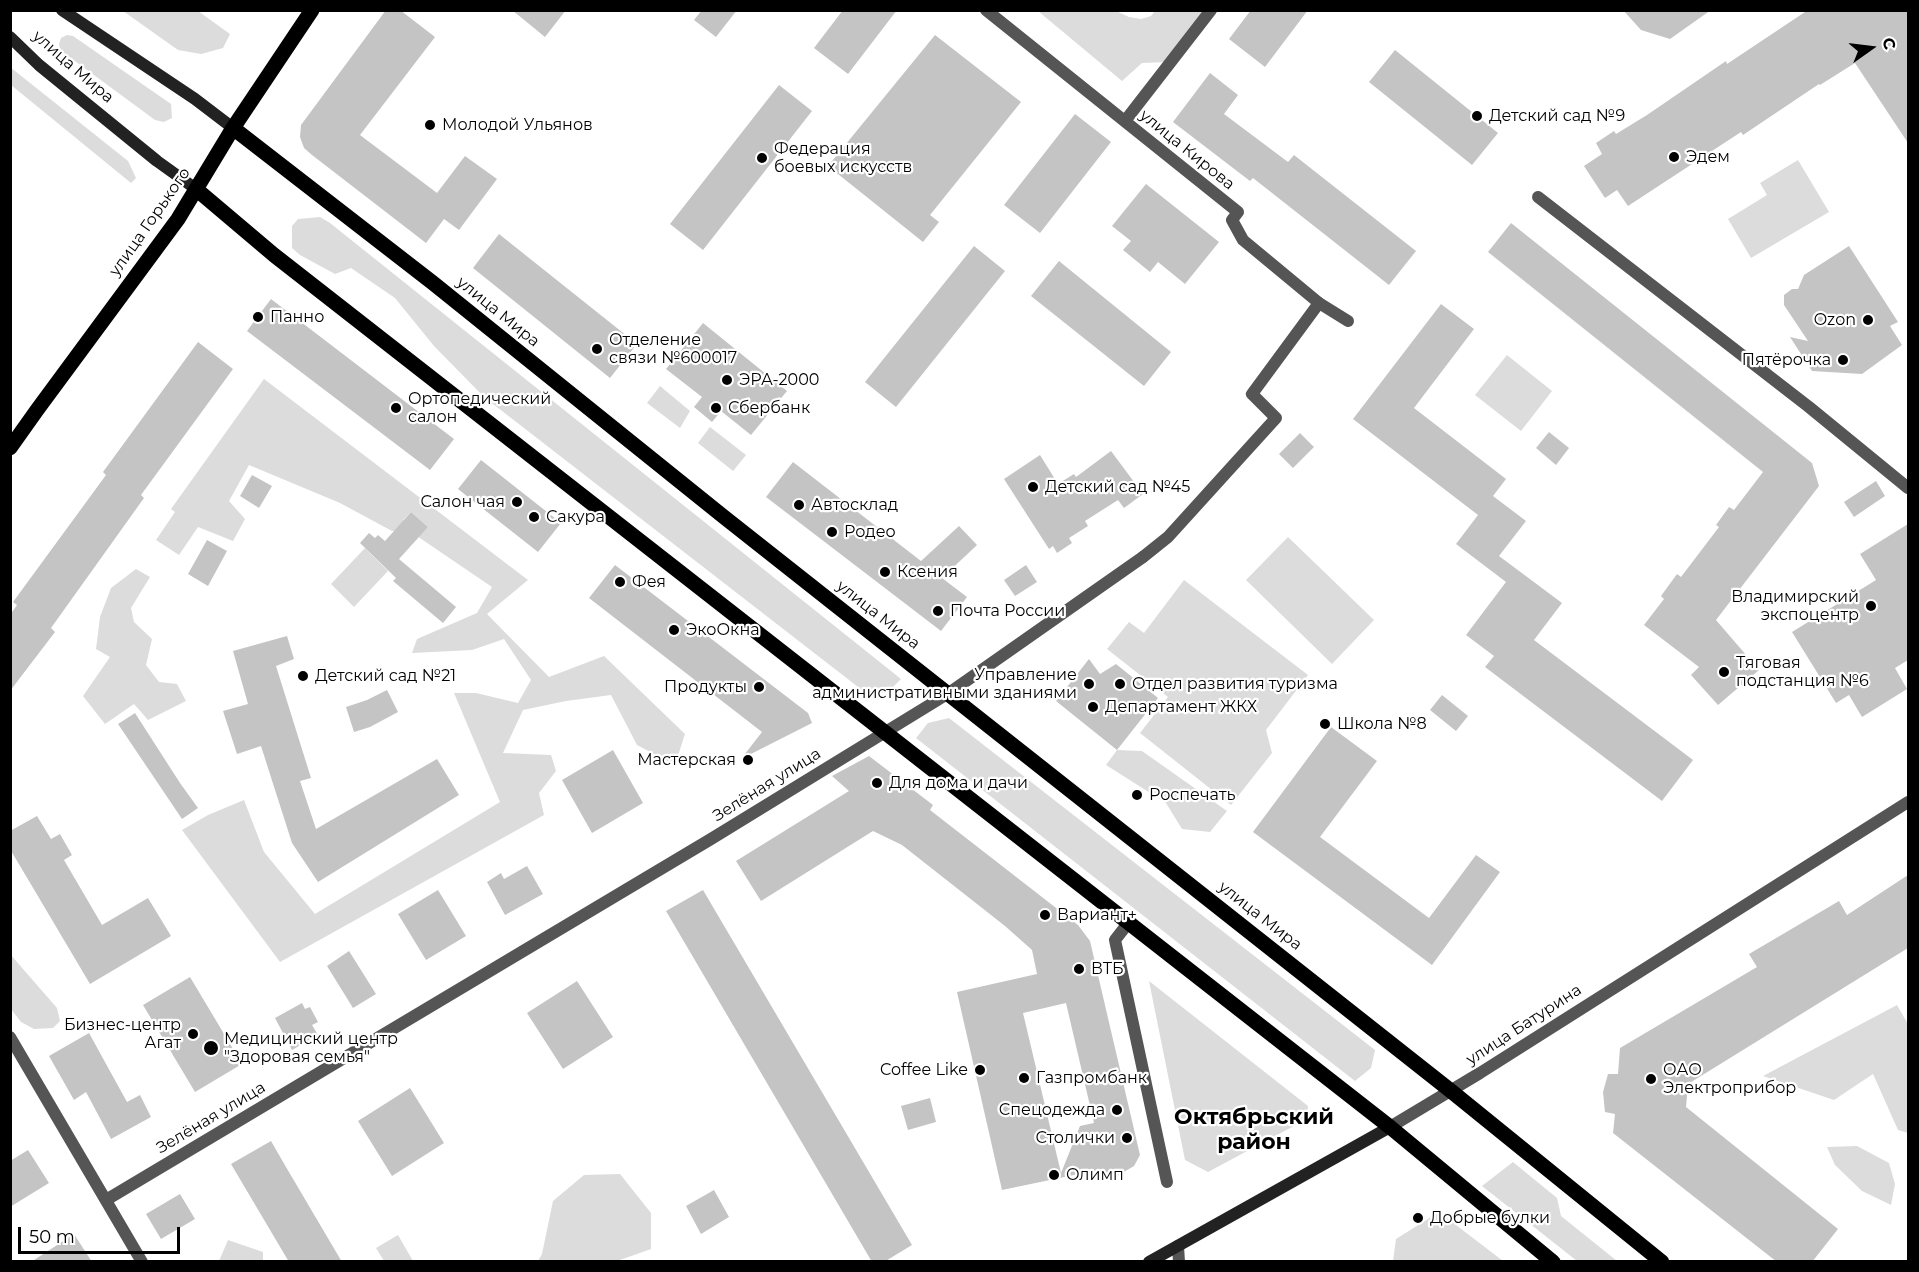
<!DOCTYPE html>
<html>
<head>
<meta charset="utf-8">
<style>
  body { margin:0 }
  #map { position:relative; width:1919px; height:1272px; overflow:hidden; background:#fff; font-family:Montserrat,sans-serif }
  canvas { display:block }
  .frame { position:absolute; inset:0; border:12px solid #000; pointer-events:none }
  .north { position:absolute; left:1841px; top:18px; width:60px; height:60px; -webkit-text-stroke:4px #fff; paint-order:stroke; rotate:76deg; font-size:16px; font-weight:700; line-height:24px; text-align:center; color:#000 }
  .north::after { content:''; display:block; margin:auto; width:21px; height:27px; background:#000; clip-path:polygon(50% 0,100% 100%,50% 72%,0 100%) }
  .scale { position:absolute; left:18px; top:1227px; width:162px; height:27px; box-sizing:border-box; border:3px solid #000; border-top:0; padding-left:8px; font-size:18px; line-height:21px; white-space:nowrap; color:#000; -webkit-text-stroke:4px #fff; paint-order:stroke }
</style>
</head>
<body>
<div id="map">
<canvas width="1919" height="1272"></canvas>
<div class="frame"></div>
<div class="north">С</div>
<div class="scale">50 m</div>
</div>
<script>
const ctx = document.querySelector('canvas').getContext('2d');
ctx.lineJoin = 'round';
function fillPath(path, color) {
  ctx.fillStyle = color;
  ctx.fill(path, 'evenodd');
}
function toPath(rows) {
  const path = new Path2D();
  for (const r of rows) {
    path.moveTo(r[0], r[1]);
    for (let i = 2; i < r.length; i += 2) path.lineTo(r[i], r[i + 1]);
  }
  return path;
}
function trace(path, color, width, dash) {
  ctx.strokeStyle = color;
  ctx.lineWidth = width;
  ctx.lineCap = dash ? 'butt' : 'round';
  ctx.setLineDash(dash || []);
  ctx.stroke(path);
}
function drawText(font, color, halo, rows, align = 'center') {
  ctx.font = font + ' Montserrat,sans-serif';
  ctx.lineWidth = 4.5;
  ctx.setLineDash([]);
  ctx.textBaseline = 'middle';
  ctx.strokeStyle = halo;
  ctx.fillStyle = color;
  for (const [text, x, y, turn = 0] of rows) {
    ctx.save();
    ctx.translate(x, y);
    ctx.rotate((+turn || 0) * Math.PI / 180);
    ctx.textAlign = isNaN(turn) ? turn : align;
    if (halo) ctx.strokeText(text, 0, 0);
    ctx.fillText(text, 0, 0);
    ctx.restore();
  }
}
fillPath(toPath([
  [123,11,198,11,230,34,223,48,201,54,178,50],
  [1038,11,1116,11,1129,17,1141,19,1151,16,1155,11,1206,11,1167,62,1142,63,1122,81],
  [67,35,73,36,171,104,172,118,164,122,155,120,60,50,59,44,61,38],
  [10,67,128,161,136,178,131,183,11,85],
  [1798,160,1829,212,1751,258,1728,219,1767,195,1760,183],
  [320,217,330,223,901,679,890,690,871,697,484,397,434,346,395,298,351,268,335,274,300,255,292,248,292,226,298,219],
  [1507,355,1552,391,1521,431,1475,395],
  [264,379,528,580,487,614,549,677,604,656,685,734,675,765,637,745,611,695,566,701,523,710,503,753,551,755,556,771,539,793,544,815,280,962,182,830,208,815,244,800,264,852,315,914,500,802,454,693,476,693,518,703,531,680,504,639,472,650,412,653,417,639,477,613,492,587,411,532,392,531,340,503,249,465,229,501,245,519,233,541,198,527,179,555,156,540,175,512,171,509],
  [411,512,428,527,420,535,403,520],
  [660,386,690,411,680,428,647,403],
  [710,427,746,455,733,471,698,443],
  [1288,537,1374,620,1332,664,1246,580],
  [365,548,388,571,354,607,331,584],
  [136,569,150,577,131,608,134,622,152,639,146,665,159,682,177,684,186,701,148,720,134,704,105,724,83,696,110,657,96,649,100,617,111,588],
  [1184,580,1308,675,1266,730,1272,753,1231,805,1140,733,1168,697,1107,649,1129,622,1144,633],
  [949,718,1375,1050,1371,1068,1355,1081,916,738,928,723],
  [1117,750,1142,751,1227,811,1210,832,1182,829,1166,803,1106,765],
  [10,954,57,1008,60,1021,53,1028,34,1029,21,1022,11,1009],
  [1149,981,1308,1106,1307,1119,1208,1172,1185,1160],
  [1897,1005,1908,1024,1908,1133,1898,1130,1873,1074,1834,1100,1763,1076],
  [1857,1146,1889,1163,1895,1184,1891,1205,1862,1191,1835,1165,1827,1147],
  [1513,1162,1557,1198,1561,1216,1617,1261,1577,1261,1482,1186],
  [620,1174,651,1213,651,1249,617,1261,538,1261,542,1254,553,1201,584,1175],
  [1439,1212,1503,1261,1393,1261,1396,1239],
  [398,1235,413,1261,384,1261,376,1248],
  [228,1240,263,1252,263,1261,219,1261]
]), '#dcdcdc');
fillPath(toPath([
  [386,10,400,10,435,37,360,135,437,193,465,156,497,179,459,230,444,219,426,243,312,155,304,148,300,137,301,125],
  [512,10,566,10,545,37],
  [702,10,737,10,716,37,694,20],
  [843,10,897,10,848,74,814,48],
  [1251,10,1308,10,1265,67,1229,39],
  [1623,10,1711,10,1670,39,1641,30],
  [1808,10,1908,10,1908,143,1855,63,1820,85,1819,84,1743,135,1741,132,1628,206,1617,190,1605,198,1584,166,1602,154,1596,143,1614,131,1616,134,1647,115,1726,61,1727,64],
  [935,35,1021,102,930,215,939,222,923,242,828,166],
  [1395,50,1498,133,1472,165,1369,82],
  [1210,73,1238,95,1224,114,1288,162,1294,155,1416,251,1389,285,1253,178,1250,181,1173,122],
  [779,85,812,111,703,250,670,224],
  [1075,114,1111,142,1040,233,1004,205],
  [1146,184,1219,242,1185,284,1158,262,1150,272,1123,250,1131,241,1112,226],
  [1511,223,1812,463,1819,486,1716,620,1759,670,1718,705,1691,675,1699,667,1644,625,1664,599,1661,596,1677,574,1681,577,1719,527,1716,525,1729,507,1734,510,1763,472,1488,252],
  [499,234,637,344,610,378,473,268],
  [974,246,1005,271,896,407,865,382],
  [1849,246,1898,322,1890,326,1902,345,1862,374,1812,371,1790,337,1808,341,1784,305,1784,295,1792,289,1798,289,1804,275],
  [1059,261,1171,352,1144,386,1031,296],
  [271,299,454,439,430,470,247,331],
  [1441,304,1474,329,1414,408,1506,479,1493,496,1526,521,1499,556,1562,603,1534,640,1693,760,1662,801,1485,667,1494,656,1466,635,1506,582,1456,544,1478,515,1353,419],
  [703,323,787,391,751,435,721,411,712,422,694,407,702,397,666,369],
  [198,342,233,369,141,495,144,498,51,628,55,632,10,691,10,615,17,605,13,602,106,475,103,472],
  [1549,432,1569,448,1556,465,1536,448],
  [1300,433,1314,447,1293,468,1279,454],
  [1111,451,1143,494,1124,508,1118,500,1085,521,1088,526,1069,538,1072,543,1057,553,1053,546,1049,549,1004,479,1040,455,1058,484,1074,474,1076,477],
  [481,460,561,523,538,552,458,489],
  [793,462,921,561,959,526,977,545,942,578,967,597,941,631,766,497],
  [252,475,272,486,259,508,240,496],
  [1876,481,1885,496,1854,517,1844,502],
  [411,512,428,527,399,559,456,607,443,623,393,581,396,578,360,543,369,533,375,538,378,535,385,541],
  [1908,524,1908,660,1895,668,1907,689,1862,717,1849,695,1836,703,1792,632,1876,580,1860,554],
  [207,540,227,551,208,586,188,574],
  [615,565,808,713,812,723,741,759,762,732,589,598],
  [1026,565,1037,582,1015,596,1004,580],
  [287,636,294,659,276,666,311,778,300,781,316,829,437,759,459,795,318,882,292,843,261,746,237,754,223,711,248,704,233,651],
  [1089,659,1100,674,1116,664,1158,698,1117,750,1056,701],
  [387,690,398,712,370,727,354,732,346,707,367,700],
  [1442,695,1468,716,1456,731,1430,710],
  [135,713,180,783,198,808,182,819,118,724],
  [1331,727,1377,761,1320,837,1429,918,1476,855,1500,872,1432,965,1253,832],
  [613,750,643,803,592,833,562,780],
  [869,756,933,805,930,810,1078,925,1090,941,1140,1155,1134,1166,1117,1176,1105,1177,1093,1171,1002,1190,957,992,1037,974,1032,950,1005,926,902,845,873,831,761,901,736,861,849,791,832,776],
  [1066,1003,1094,1123,1080,1126,1061,1173,1023,1013],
  [37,816,51,839,60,834,72,855,64,860,102,925,148,898,171,936,90,984,10,849,10,831],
  [527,866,543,894,505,915,487,882,501,873,504,879],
  [1908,875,1908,948,1688,1084,1686,1107,1838,1229,1812,1262,1777,1262,1613,1133,1615,1114,1605,1112,1603,1092,1608,1074,1618,1074,1620,1048,1757,967,1749,954,1839,901,1847,915],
  [438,890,466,936,426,960,398,914],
  [703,890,912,1245,884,1262,872,1262,666,911],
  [349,951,376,994,353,1008,327,966],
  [190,977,242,1064,195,1092,143,1005],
  [577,981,613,1037,563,1069,527,1013],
  [302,1003,305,1009,310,1007,318,1022,312,1025,318,1035,292,1050,275,1018],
  [89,1033,127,1102,140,1095,151,1117,111,1139,86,1092,74,1100,49,1056],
  [410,1088,444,1143,392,1176,358,1121],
  [930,1098,936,1122,908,1130,901,1106],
  [271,1141,286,1167,342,1262,289,1262,231,1164],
  [28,1150,49,1183,10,1207,10,1161],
  [714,1190,729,1217,701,1234,686,1206],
  [180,1194,195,1219,161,1239,146,1214],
  [74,1234,92,1262,31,1262]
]), '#c4c4c4');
trace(toPath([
  [1538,197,1809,407,1908,488],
  [1143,557,1168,537,1276,418,1252,394,1319,303],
  [1129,922,1115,940,1167,1182]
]), '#555', 12);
trace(toPath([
  [986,10,1238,212,1232,220,1243,240,1319,303,1348,321],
  [1125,121,1211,10],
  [10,1037,142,1262],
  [106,1200,711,839,949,693,1143,557],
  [1178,1246,1179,1262]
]), '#555', 12);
trace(toPath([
  [1390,1127,1480,1073,1908,802]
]), '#555', 12);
trace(toPath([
  [62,10,195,99,233,128],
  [10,37,39,65,157,161,196,189],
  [1149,1262,1390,1127]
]), '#222', 12);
trace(toPath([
  [233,128,433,283,724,517,1451,1091,1662,1262],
  [196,189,274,255,1390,1127,1553,1262],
  [10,448,37,410,178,219,233,128,312,10]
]), '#000', 15);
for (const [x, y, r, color] of [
  [1477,116,6,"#000"],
  [430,125,6,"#000"],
  [1674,157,6,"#000"],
  [762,158,6,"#000"],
  [258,317,6,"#000"],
  [1868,320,6,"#000"],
  [597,349,6,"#000"],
  [1843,360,6,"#000"],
  [727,380,6,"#000"],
  [396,408,6,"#000"],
  [716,408,6,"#000"],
  [1033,487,6,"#000"],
  [517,502,6,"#000"],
  [799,505,6,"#000"],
  [534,517,6,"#000"],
  [832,532,6,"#000"],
  [885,572,6,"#000"],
  [620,582,6,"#000"],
  [1871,606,6,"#000"],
  [938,611,6,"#000"],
  [674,630,6,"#000"],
  [1724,672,6,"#000"],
  [303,676,6,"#000"],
  [1089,684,6,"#000"],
  [1120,684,6,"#000"],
  [759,687,6,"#000"],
  [1093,707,6,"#000"],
  [1325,724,6,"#000"],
  [748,760,6,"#000"],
  [877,783,6,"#000"],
  [1137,795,6,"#000"],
  [1045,915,6,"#000"],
  [1079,969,6,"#000"],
  [193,1034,6,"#000"],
  [211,1048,8,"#000"],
  [980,1070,6,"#000"],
  [1024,1078,6,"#000"],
  [1651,1079,6,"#000"],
  [1117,1110,6,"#000"],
  [1127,1138,6,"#000"],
  [1054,1175,6,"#000"],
  [1418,1218,6,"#000"]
]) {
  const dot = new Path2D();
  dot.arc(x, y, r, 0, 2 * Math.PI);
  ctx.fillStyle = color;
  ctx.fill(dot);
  trace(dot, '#fff', 2);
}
drawText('16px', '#000', '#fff', [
  ["улица Мира",73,67,41],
  ["улица Кирова",1187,150,39],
  ["улица Горького",150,222,-55],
  ["улица Мира",498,312,39],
  ["улица Мира",878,615,38],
  ["Зелёная улица",767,785,-32],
  ["улица Мира",1260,916,38],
  ["улица Батурина",1524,1025,-33],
  ["Зелёная улица",211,1118,-31]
]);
drawText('16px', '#000', '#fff', [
  ["Детский сад №9",1489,116],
  ["Молодой Ульянов",442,125],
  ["Федерация",774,149],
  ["боевых искусств",774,167],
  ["Эдем",1686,157],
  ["Панно",270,317],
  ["Ozon",1856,320,"right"],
  ["Отделение",609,340],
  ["связи №600017",609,358],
  ["Пятёрочка",1831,360,"right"],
  ["ЭРА-2000",739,380],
  ["Ортопедический",408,399],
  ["салон",408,417],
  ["Сбербанк",728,408],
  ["Детский сад №45",1045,487],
  ["Салон чая",505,502,"right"],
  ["Автосклад",811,505],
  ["Сакура",546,517],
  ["Родео",844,532],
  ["Ксения",897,572],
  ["Фея",632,582],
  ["Владимирский",1859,597,"right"],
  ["экспоцентр",1859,615,"right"],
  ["Почта России",950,611],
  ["ЭкоОкна",686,630],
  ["Тяговая",1736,663],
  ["подстанция №6",1736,681],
  ["Управление",1077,675,"right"],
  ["административными зданиями",1077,693,"right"],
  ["Детский сад №21",315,676],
  ["Отдел развития туризма",1132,684],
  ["Продукты",747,687,"right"],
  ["Департамент ЖКХ",1105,707],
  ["Школа №8",1337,724],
  ["Мастерская",736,760,"right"],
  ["Для дома и дачи",889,783],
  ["Роспечать",1149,795],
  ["Вариант+",1057,915],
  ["ВТБ",1091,969],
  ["Бизнес-центр",181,1025,"right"],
  ["Агат",181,1043,"right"],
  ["Медицинский центр",224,1039],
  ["\"Здоровая семья\"",224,1057],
  ["Coffee Like",968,1070,"right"],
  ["ОАО",1663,1070],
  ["Электроприбор",1663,1088],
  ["Газпромбанк",1036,1078],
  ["Спецодежда",1105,1110,"right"],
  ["Столички",1115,1138,"right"],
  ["Олимп",1066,1175],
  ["Добрые булки",1430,1218]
], 'left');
drawText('bold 22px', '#000', '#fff', [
  ["Октябрьский",1254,1118],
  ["район",1254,1143]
]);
</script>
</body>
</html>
